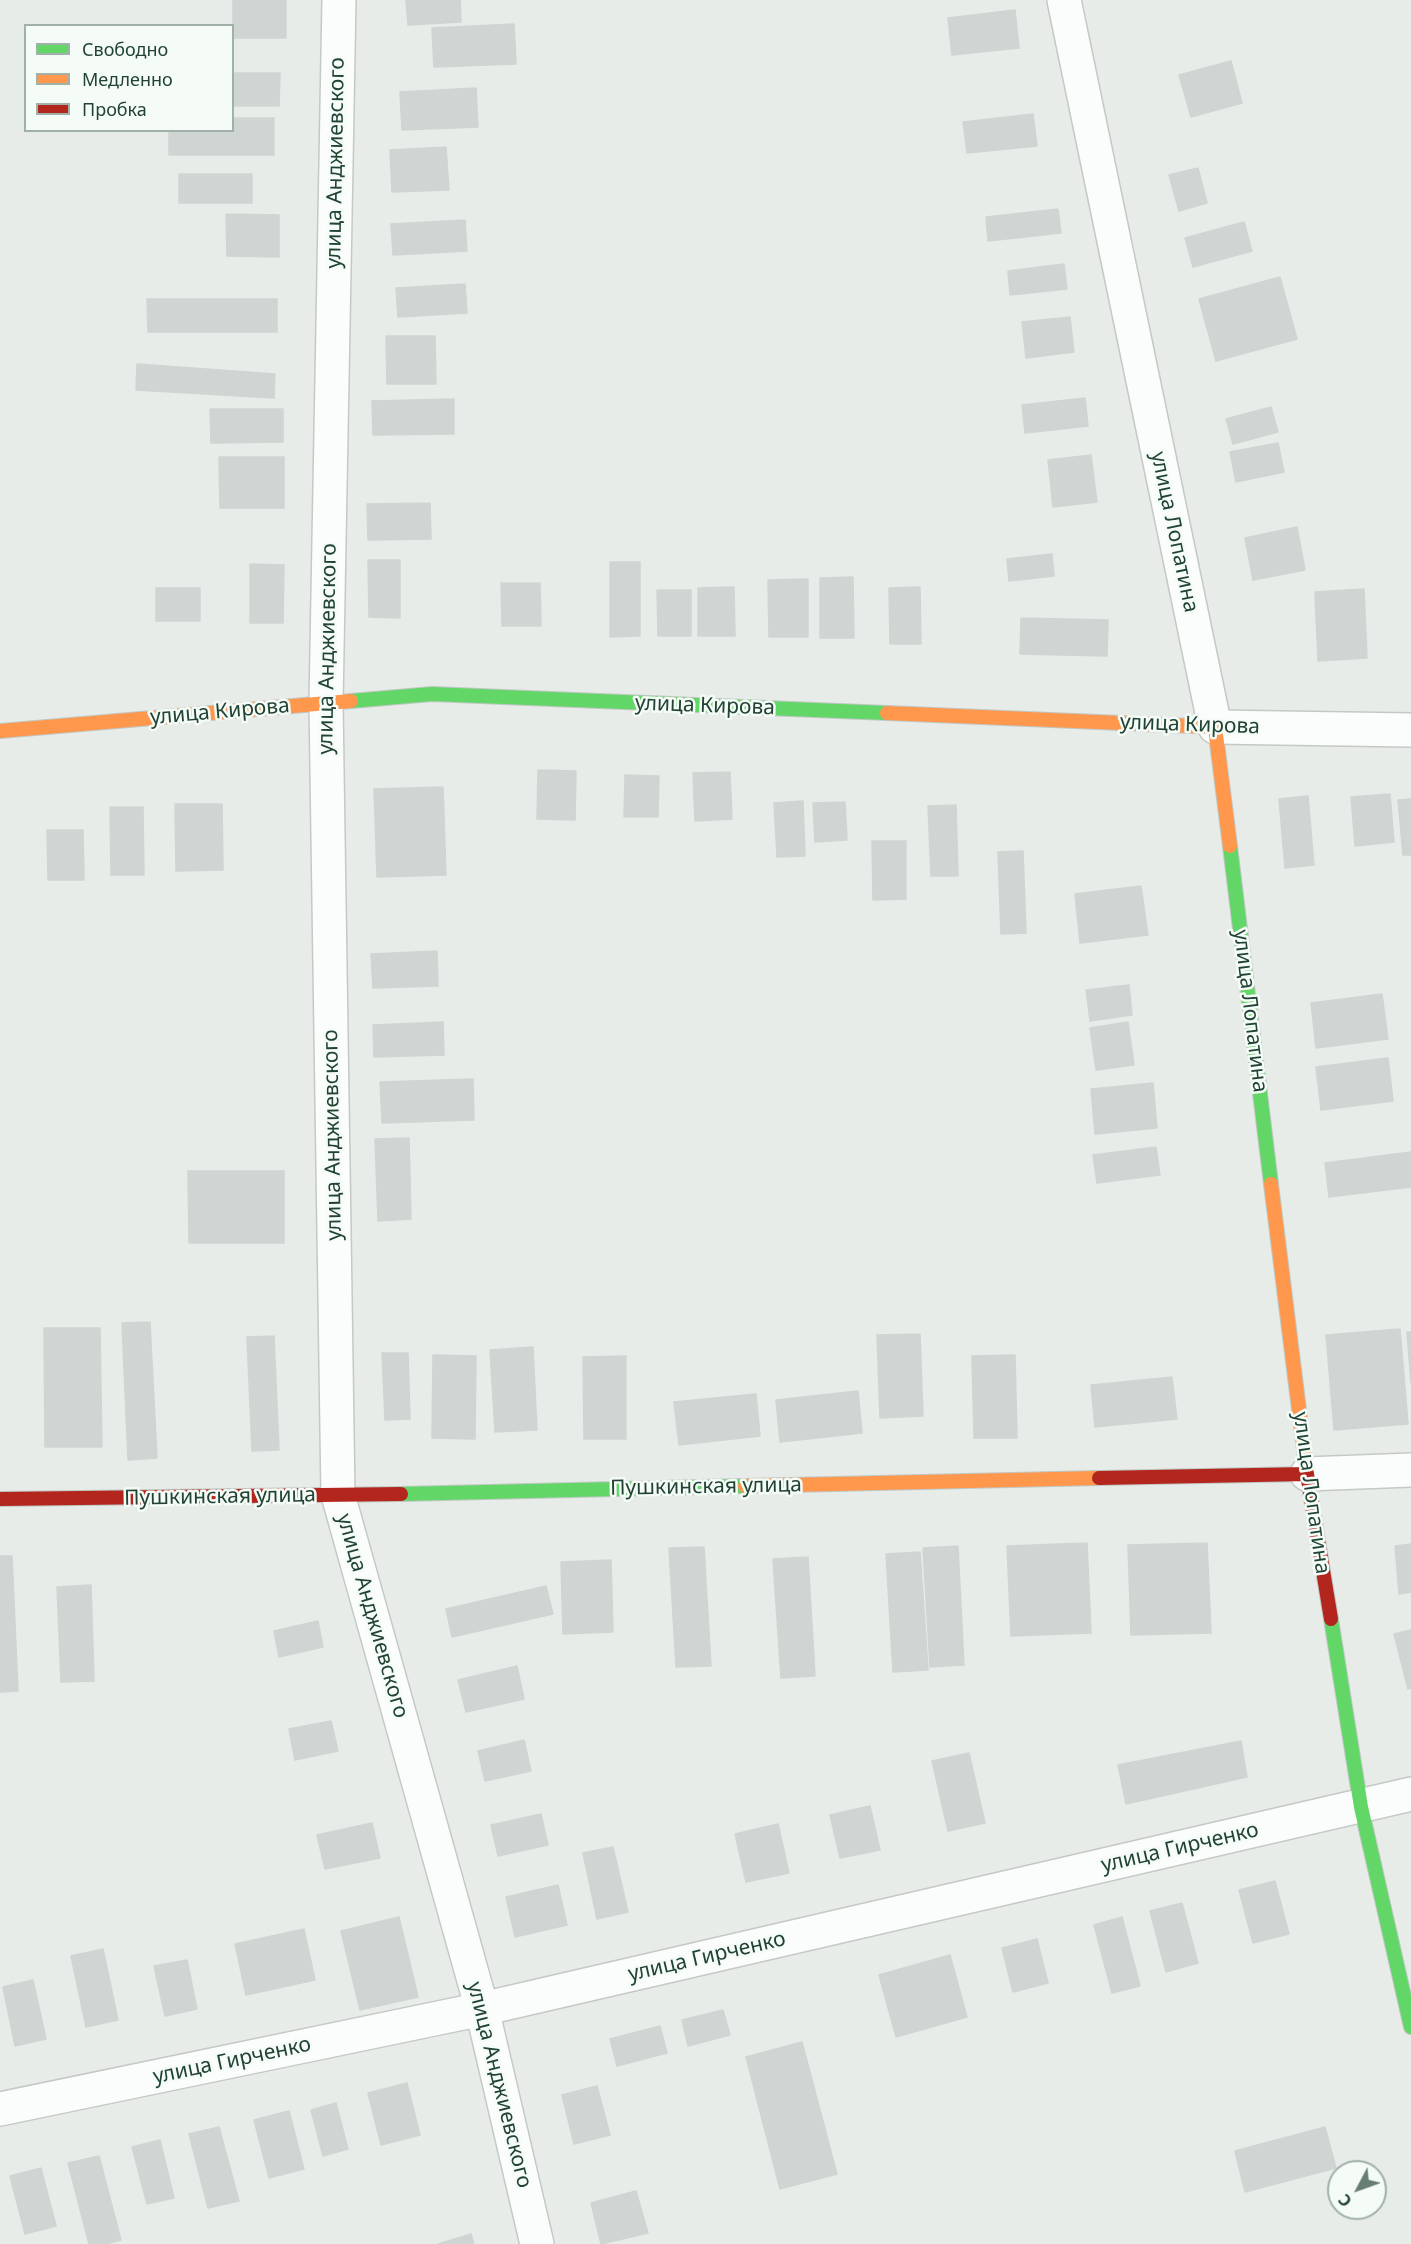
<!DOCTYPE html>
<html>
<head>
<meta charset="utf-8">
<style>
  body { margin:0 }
  #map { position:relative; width:1411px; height:2244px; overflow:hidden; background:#e7ece9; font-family:"Noto Sans",sans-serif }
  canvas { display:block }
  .legend { position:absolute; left:24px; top:24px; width:210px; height:108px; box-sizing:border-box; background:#f5fbf7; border:2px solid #a0b1a9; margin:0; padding:8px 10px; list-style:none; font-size:18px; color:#214333 }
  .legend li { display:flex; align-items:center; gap:12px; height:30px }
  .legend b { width:30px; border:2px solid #a0b1a9 }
  .north { position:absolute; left:1327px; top:2160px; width:60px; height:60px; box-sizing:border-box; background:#f5fbf7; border:2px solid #a0b1a9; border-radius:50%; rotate:229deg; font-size:16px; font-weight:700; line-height:24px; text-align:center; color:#214333 }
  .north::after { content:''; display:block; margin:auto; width:21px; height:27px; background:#667e73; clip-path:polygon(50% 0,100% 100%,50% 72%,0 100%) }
</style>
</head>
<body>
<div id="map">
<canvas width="1411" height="2244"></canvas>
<ul class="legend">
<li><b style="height:8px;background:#63d668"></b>Свободно</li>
<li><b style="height:8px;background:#ff974d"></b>Медленно</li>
<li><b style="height:8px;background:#b3261e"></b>Пробка</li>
</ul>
<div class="north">С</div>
</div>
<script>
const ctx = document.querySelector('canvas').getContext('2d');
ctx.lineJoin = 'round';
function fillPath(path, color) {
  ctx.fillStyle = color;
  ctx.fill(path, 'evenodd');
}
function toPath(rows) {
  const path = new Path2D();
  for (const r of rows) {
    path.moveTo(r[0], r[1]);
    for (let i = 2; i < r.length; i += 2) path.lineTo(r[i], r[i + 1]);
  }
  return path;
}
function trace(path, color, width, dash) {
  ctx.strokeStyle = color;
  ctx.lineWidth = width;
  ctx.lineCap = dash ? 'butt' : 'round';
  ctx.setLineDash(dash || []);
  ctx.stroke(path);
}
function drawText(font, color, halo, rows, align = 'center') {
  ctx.font = font + ' "Noto Sans",sans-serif';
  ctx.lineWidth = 5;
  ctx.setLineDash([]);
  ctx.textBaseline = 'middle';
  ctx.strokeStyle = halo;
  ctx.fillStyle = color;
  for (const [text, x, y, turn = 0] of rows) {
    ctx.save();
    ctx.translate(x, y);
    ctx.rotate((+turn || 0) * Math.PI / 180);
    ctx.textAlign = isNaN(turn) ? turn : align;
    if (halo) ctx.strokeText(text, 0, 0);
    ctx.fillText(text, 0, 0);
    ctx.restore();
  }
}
const building = toPath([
  [233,0,286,0,286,38,233,38,233,0],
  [406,0,460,0,461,22,408,25,406,0],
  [1015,10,1019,48,952,55,948,18,1015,10],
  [514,24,516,64,434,67,432,28,514,24],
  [1231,61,1242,103,1191,117,1179,75,1231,61],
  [232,73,280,73,279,106,232,106,232,73],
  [476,88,478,127,402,130,400,92,476,88],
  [1033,114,1037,146,967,153,963,122,1033,114],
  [232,118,274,118,274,155,169,155,169,130,232,130,232,118],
  [446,147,449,190,392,192,390,150,446,147],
  [1198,168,1207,203,1179,211,1169,175,1198,168],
  [179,174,252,174,252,203,179,203,179,174],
  [1058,209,1061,233,988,241,986,217,1058,209],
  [226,214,279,215,279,257,227,256,226,214],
  [465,220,467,251,393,255,391,224,465,220],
  [1244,222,1252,251,1193,267,1185,238,1244,222],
  [1064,264,1067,289,1010,295,1008,271,1064,264],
  [1280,277,1297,339,1216,361,1199,299,1280,277],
  [465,284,467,313,398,317,396,288,465,284],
  [147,299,277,299,277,332,148,332,147,299],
  [1070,317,1074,352,1026,358,1022,322,1070,317],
  [386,336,435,336,436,384,387,384,386,336],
  [137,364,275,374,274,398,136,390,137,364],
  [1085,398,1088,426,1025,433,1022,405,1085,398],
  [454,399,454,434,373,435,372,401,454,399],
  [1271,407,1278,432,1233,444,1226,419,1271,407],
  [210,409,283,409,283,442,211,443,210,409],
  [1278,443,1284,472,1236,482,1230,452,1278,443],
  [1091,455,1097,502,1053,507,1048,460,1091,455],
  [219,457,284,457,284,508,220,508,219,457],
  [430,503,431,539,368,540,367,504,430,503],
  [1297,527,1305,570,1253,580,1245,538,1297,527],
  [1052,554,1054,576,1009,581,1007,559,1052,554],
  [368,560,400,560,400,618,369,617,368,560],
  [610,562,640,562,640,636,610,637,610,562],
  [250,564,284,565,283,623,250,623,250,564],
  [853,577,854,638,820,638,820,578,853,577],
  [808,579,808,637,769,637,768,580,808,579],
  [501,583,540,583,541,626,502,626,501,583],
  [734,587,735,636,698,636,698,588,734,587],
  [920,587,921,644,890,644,889,588,920,587],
  [156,588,200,588,200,621,156,621,156,588],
  [1364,589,1367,658,1318,661,1315,592,1364,589],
  [657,590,691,590,691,636,658,636,657,590],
  [1021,618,1108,620,1107,656,1020,654,1021,618],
  [538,770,576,771,575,820,537,819,538,770],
  [730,772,732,819,695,821,693,773,730,772],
  [625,775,659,776,658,817,624,817,625,775],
  [443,787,446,875,377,877,374,789,443,787],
  [1390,794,1394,842,1355,846,1351,797,1390,794],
  [1308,796,1314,865,1285,868,1279,799,1308,796],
  [1411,799,1411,855,1403,855,1398,800,1411,799],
  [803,801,805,856,777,857,774,803,803,801],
  [845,802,847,840,815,842,813,803,845,802],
  [175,804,222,804,223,870,176,871,175,804],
  [956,805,958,876,931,876,928,806,956,805],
  [110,807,143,807,144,875,111,875,110,807],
  [47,830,83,830,84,880,48,880,47,830],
  [872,841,906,841,906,899,873,900,872,841],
  [1023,851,1026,933,1001,934,998,852,1023,851],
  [1141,886,1148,935,1080,943,1075,894,1141,886],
  [437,951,438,986,373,988,371,954,437,951],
  [1129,985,1132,1015,1090,1021,1086,990,1129,985],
  [1382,994,1388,1039,1316,1048,1311,1003,1382,994],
  [443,1022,444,1055,374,1057,373,1025,443,1022],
  [1128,1022,1134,1065,1096,1070,1090,1028,1128,1022],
  [1388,1058,1393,1101,1321,1110,1316,1067,1388,1058],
  [473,1079,474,1120,382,1123,380,1082,473,1079],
  [1153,1083,1157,1128,1095,1134,1091,1089,1153,1083],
  [409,1138,411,1219,378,1221,375,1139,409,1138],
  [1156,1147,1160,1175,1097,1183,1093,1155,1156,1147],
  [1411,1152,1411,1187,1329,1197,1325,1163,1411,1152],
  [188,1171,284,1171,284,1243,189,1243,188,1171],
  [150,1322,157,1458,128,1460,122,1323,150,1322],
  [44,1328,100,1328,102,1447,45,1447,44,1328],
  [1400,1329,1408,1424,1334,1430,1326,1335,1400,1329],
  [1407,1332,1411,1332,1411,1383,1407,1332],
  [920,1334,923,1416,880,1418,877,1335,920,1334],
  [274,1336,279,1450,252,1451,247,1337,274,1336],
  [533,1347,537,1430,495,1432,490,1350,533,1347],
  [382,1353,408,1353,410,1419,385,1420,382,1353],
  [433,1355,476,1356,475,1439,432,1438,433,1355],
  [1015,1355,1017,1438,974,1438,972,1356,1015,1355],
  [626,1356,626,1439,584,1439,583,1357,626,1356],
  [1172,1377,1177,1419,1095,1427,1091,1385,1172,1377],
  [858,1391,862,1433,780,1442,776,1400,858,1391],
  [756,1394,760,1436,679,1445,674,1402,756,1394],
  [1087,1543,1091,1633,1011,1636,1007,1546,1087,1543],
  [1207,1543,1211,1633,1131,1635,1128,1545,1207,1543],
  [1411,1544,1411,1592,1399,1594,1395,1546,1411,1544],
  [958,1546,964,1665,930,1667,923,1548,958,1546],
  [704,1547,711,1666,676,1667,669,1548,704,1547],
  [920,1552,928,1670,893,1672,886,1554,920,1552],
  [0,1556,12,1556,18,1691,0,1692,0,1556],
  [808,1557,815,1676,781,1678,773,1559,808,1557],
  [611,1560,613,1632,563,1634,561,1562,611,1560],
  [91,1585,94,1681,61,1682,57,1587,91,1585],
  [546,1586,553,1614,452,1637,446,1609,546,1586],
  [318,1621,323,1647,279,1657,274,1631,318,1621],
  [1411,1630,1411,1688,1408,1689,1394,1634,1411,1630],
  [517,1666,524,1699,466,1712,458,1680,517,1666],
  [331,1721,338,1751,295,1760,289,1729,331,1721],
  [524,1740,531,1771,485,1781,478,1751,524,1740],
  [1241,1741,1247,1777,1126,1804,1118,1765,1241,1741],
  [969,1753,985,1823,948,1831,932,1761,969,1753],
  [870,1806,880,1850,840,1858,830,1815,870,1806],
  [541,1814,548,1845,498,1856,491,1825,541,1814],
  [372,1823,380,1858,325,1869,317,1835,372,1823],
  [778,1824,789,1873,746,1882,735,1834,778,1824],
  [613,1847,628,1912,597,1919,583,1853,613,1847],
  [1275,1881,1289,1934,1253,1943,1239,1890,1275,1881],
  [558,1885,567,1925,515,1937,506,1897,558,1885],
  [1182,1903,1198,1963,1166,1972,1150,1911,1182,1903],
  [399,1917,418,1997,360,2010,341,1931,399,1917],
  [1122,1917,1140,1986,1112,1993,1094,1925,1122,1917],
  [304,1929,315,1980,246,1995,235,1944,304,1929],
  [1037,1939,1048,1983,1013,1992,1002,1948,1037,1939],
  [103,1949,118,2020,86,2027,71,1956,103,1949],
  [950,1955,967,2017,896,2037,879,1975,950,1955],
  [187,1960,197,2009,165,2016,154,1966,187,1960],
  [33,1980,46,2039,15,2046,3,1987,33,1980],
  [723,2010,730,2035,688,2046,682,2020,723,2010],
  [660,2026,667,2053,617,2066,610,2039,660,2026],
  [802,2042,837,2174,780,2189,746,2057,802,2042],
  [407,2083,420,2135,381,2145,368,2093,407,2083],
  [597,2086,610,2135,574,2144,562,2095,597,2086],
  [336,2103,348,2149,323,2156,311,2110,336,2103],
  [289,2111,304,2169,269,2178,254,2120,289,2111],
  [219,2127,239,2201,208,2208,189,2134,219,2127],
  [1325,2127,1336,2168,1245,2192,1235,2151,1325,2127],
  [160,2140,174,2198,147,2204,132,2147,160,2140],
  [99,2156,121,2240,106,2244,89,2244,68,2163,99,2156],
  [41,2168,56,2226,25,2234,10,2176,41,2168],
  [636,2191,648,2233,601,2244,591,2203,636,2191],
  [471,2234,474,2244,438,2244,471,2234]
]);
fillPath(building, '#cfd5d2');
trace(building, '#cfd5d2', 1.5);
const street = toPath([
  [339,0,326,703,338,1495,482,2009,537,2244],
  [1064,0,1215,727,1411,730],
  [1307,1474,1411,1470],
  [0,2109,482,2009,1411,1794]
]);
const fast = toPath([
  [351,701,432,694,887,713],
  [1230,846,1271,1184],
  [401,1494,745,1486],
  [1331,1619,1361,1807,1411,2027]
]);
const slow = toPath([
  [887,713,1215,727,1230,846],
  [0,731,351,701],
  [1271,1184,1307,1474],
  [745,1486,1099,1478]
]);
const jam = toPath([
  [1099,1478,1307,1474,1331,1619],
  [0,1499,401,1494]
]);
trace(street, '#c4c9c6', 36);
trace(fast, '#c0c8c4', 16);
trace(slow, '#c0c8c4', 16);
trace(jam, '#c0c8c4', 16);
trace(street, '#fbfcfc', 33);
trace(fast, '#63d668', 14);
trace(slow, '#ff974d', 14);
trace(jam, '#b3261e', 14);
drawText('21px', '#214333', '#f5fbf7', [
  ["улица Анджиевского",336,163,-89],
  ["улица Лопатина",1174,532,78],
  ["улица Анджиевского",328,649,-89],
  ["улица Кирова",705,706,2],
  ["улица Кирова",220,712,-5],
  ["улица Кирова",1190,725,2],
  ["улица Лопатина",1250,1011,83],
  ["улица Анджиевского",333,1135,-91],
  ["Пушкинская улица",706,1487,-1],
  ["улица Лопатина",1311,1493,82],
  ["Пушкинская улица",220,1497,-1],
  ["улица Анджиевского",372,1616,74],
  ["улица Гирченко",1180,1848,-13],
  ["улица Гирченко",707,1957,-13],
  ["улица Гирченко",232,2061,-12],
  ["улица Анджиевского",499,2085,76]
]);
</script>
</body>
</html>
